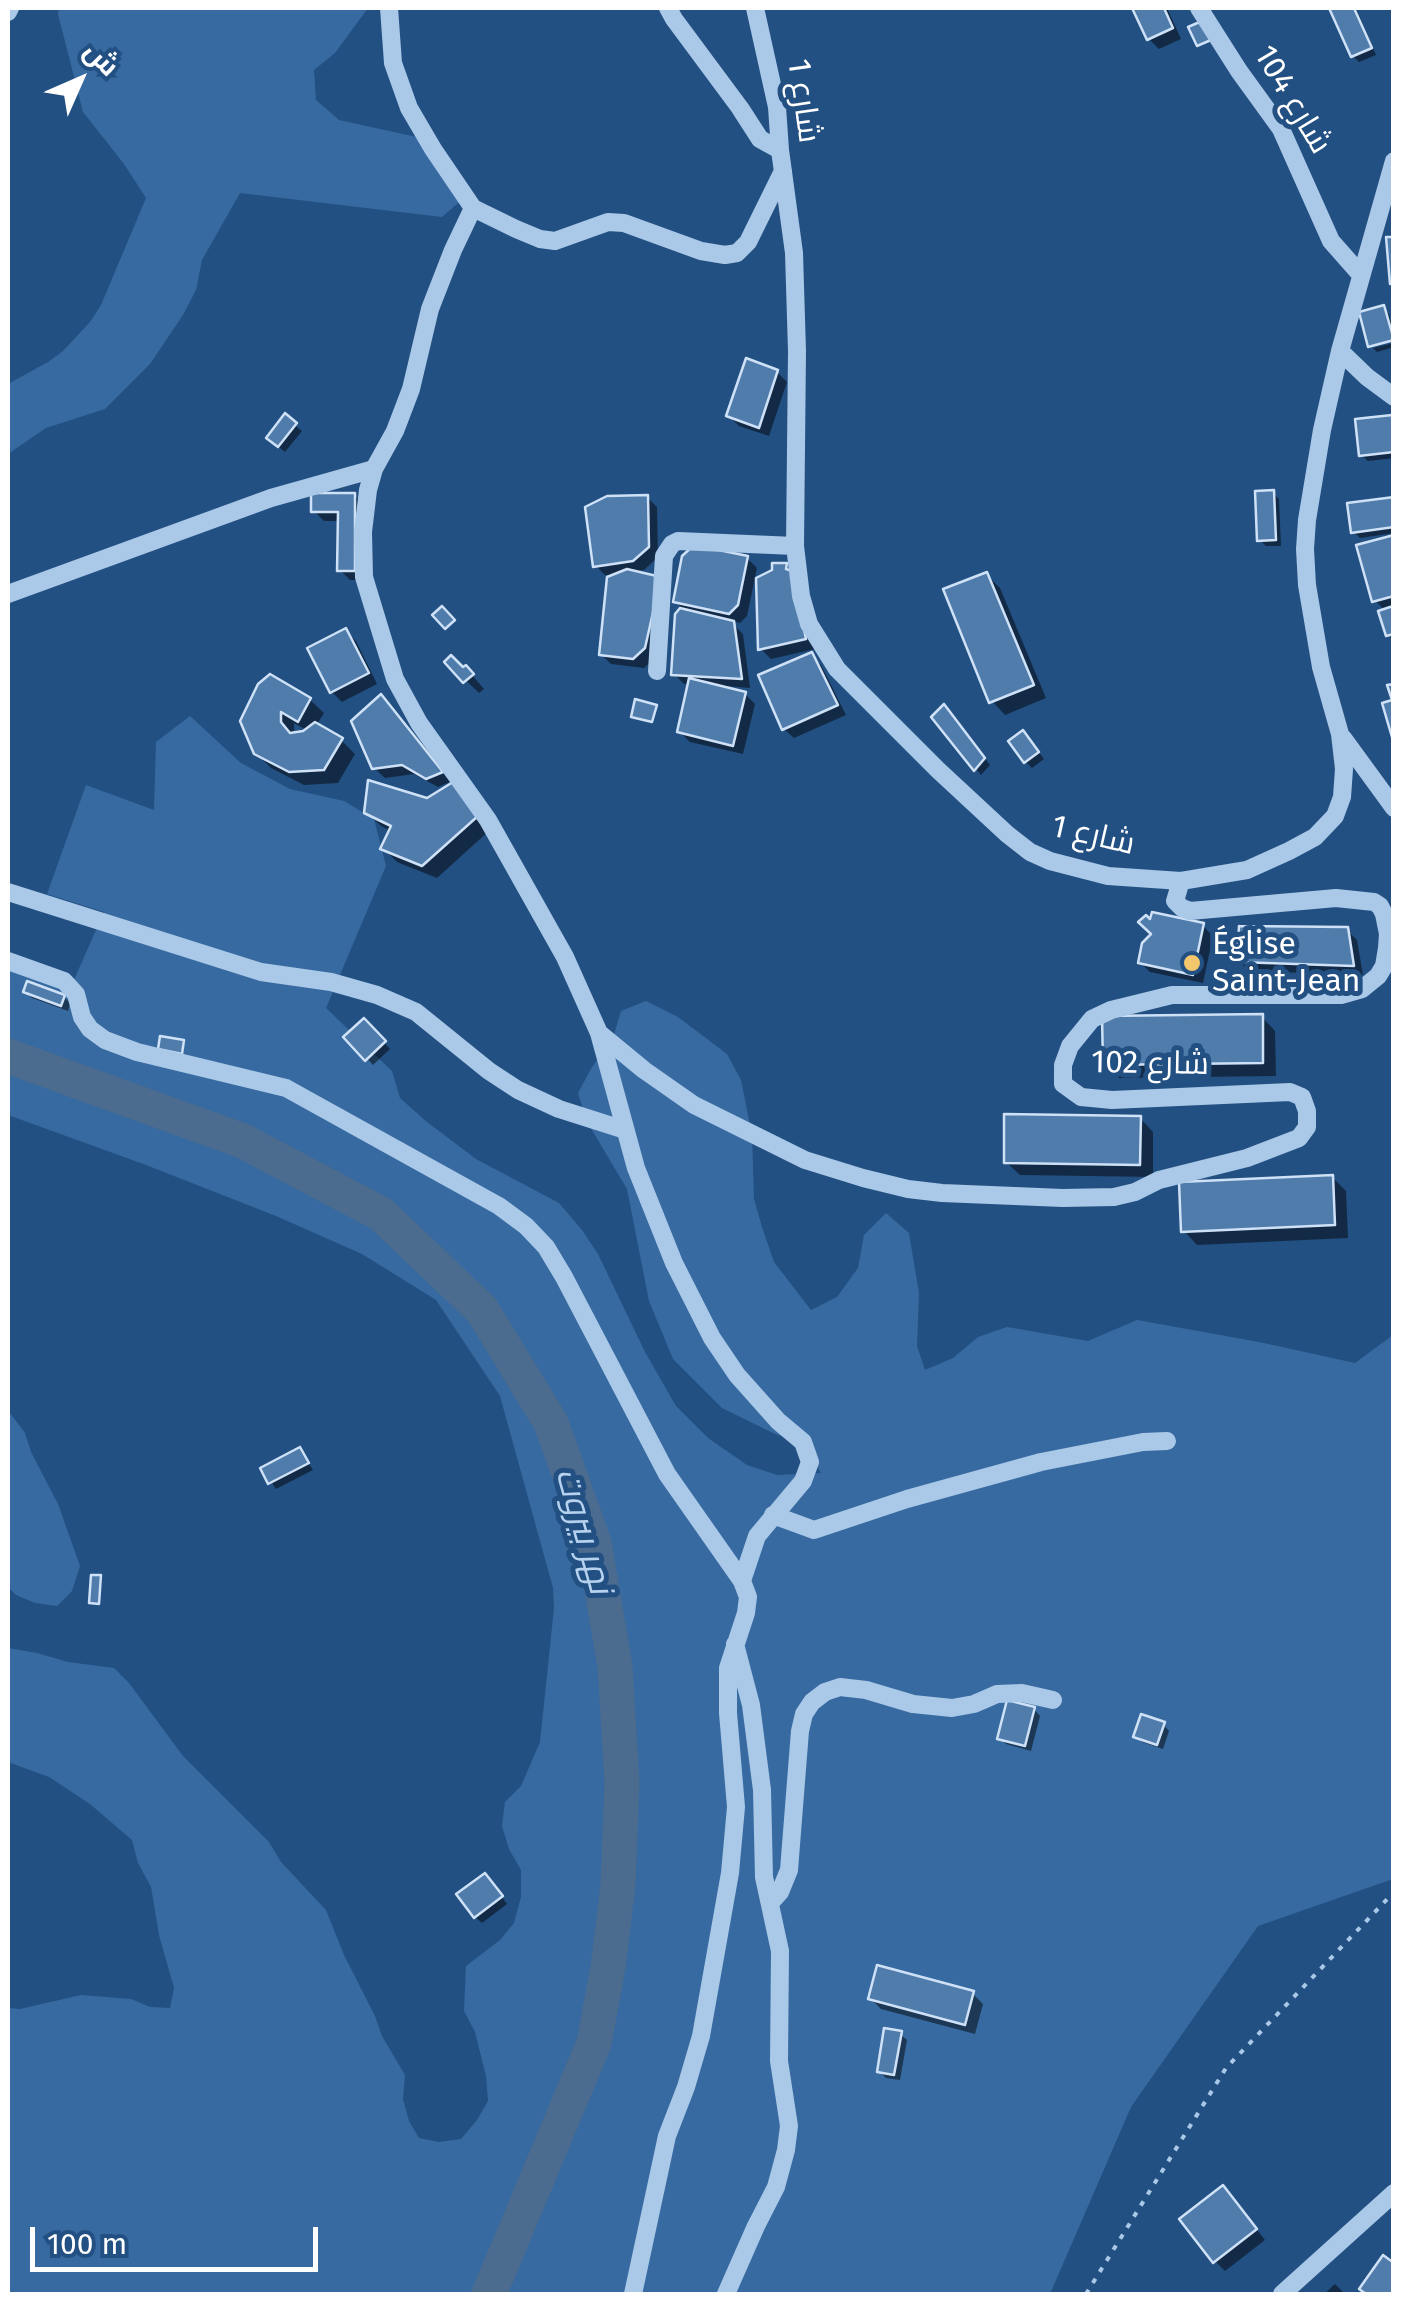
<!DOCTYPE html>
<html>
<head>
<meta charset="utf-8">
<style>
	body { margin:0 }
	#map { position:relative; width:1401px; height:2302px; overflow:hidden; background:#235082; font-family:"Fira Sans",Cairo,sans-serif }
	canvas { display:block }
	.frame { position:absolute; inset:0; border:10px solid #fff; pointer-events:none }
	.north { position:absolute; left:30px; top:30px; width:100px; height:100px; -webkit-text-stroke:8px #235082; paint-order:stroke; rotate:45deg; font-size:28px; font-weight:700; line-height:40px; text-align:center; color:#fff }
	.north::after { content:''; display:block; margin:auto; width:35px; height:45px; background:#fff; clip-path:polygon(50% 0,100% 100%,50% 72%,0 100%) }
	.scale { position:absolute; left:30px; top:2227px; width:288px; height:45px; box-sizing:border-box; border:5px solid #fff; border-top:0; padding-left:12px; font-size:30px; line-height:35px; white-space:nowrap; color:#fff; -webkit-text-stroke:8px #235082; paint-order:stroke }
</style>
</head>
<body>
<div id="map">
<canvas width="1401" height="2302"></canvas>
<div class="frame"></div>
<div class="north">ش</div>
<div class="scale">100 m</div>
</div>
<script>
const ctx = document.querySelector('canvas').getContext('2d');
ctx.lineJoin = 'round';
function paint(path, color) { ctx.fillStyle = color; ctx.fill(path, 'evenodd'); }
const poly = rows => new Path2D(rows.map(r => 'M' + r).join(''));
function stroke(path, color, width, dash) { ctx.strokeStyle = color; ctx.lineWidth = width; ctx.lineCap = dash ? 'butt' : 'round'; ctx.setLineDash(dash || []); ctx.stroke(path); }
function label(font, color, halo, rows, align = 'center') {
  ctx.font = font + ' "Fira Sans",Cairo,sans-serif'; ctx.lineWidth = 10; ctx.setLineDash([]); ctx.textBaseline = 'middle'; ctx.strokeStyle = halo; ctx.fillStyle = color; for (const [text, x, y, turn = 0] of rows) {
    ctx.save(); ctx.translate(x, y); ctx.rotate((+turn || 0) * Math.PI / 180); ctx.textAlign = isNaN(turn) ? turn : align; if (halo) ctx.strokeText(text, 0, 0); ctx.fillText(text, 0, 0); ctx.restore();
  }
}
paint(poly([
	[59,8,368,8,335,53,314,70,316,100,339,120,435,141,466,196,442,217,240,193,202,260,196,290,183,315,150,364,105,409,46,428,8,454,8,384,48,362,63,351,90,322,101,305,146,198,124,164,83,112,58,14],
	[190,716,241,763,290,789,344,801,374,819,386,866,326,1008,392,1071,400,1098,427,1122,476,1159,559,1203,582,1230,598,1254,645,1352,676,1406,708,1438,747,1465,777,1475,821,1473,804,1444,775,1434,722,1408,673,1359,649,1301,627,1189,586,1120,578,1093,592,1067,613,1038,621,1011,646,1001,678,1017,727,1054,741,1080,752,1135,754,1199,762,1227,774,1262,811,1310,837,1297,858,1268,864,1235,886,1213,909,1233,919,1293,917,1346,925,1370,953,1358,978,1337,1007,1327,1088,1341,1137,1320,1259,1342,1355,1363,1393,1335,1393,1879,1258,1926,1131,2107,1050,2294,8,2294,8,2008,20,2009,81,1995,131,1999,150,2007,170,2008,174,1988,159,1935,151,1887,138,1863,132,1840,90,1804,49,1777,8,1762,8,1648,37,1653,68,1662,114,1668,129,1683,183,1756,269,1842,281,1862,326,1910,344,1955,375,2016,382,2036,405,2075,403,2099,409,2121,419,2138,439,2142,461,2139,477,2120,488,2101,486,2076,475,2032,464,2011,466,1966,500,1940,514,1923,521,1897,521,1870,509,1849,502,1826,505,1802,521,1786,540,1742,554,1608,553,1588,500,1396,436,1300,362,1254,276,1216,146,1165,8,1115,8,965,73,982,104,912,47,894,86,785,154,810,156,742],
	[8,1404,10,1413,25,1433,31,1452,58,1504,80,1566,72,1591,57,1606,35,1603,16,1595,8,1587]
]), '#376aa0');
paint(poly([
	[1135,8,1167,8,1181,39,1159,49,1149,39],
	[1332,8,1356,8,1376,55,1359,62,1353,56],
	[1383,308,1389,314,1394,337,1371,344],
	[1394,343,1394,347,1377,352,1373,348],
	[777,372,787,382,769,436,739,426,729,416],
	[285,417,302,431,285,452,275,444],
	[1391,418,1394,420,1394,458,1368,461,1361,455],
	[1273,493,1279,499,1281,546,1266,546,1260,540],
	[354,495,364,505,364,580,350,580,340,570,340,521,324,521,314,511],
	[647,497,657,507,658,557,644,570,631,572,660,579,654,659,644,668,611,664,601,654,610,575,605,575,595,565],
	[1394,499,1394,533,1360,538,1354,532],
	[1394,537,1394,608,1392,608,1394,610,1394,641,1388,635,1385,611,1375,600],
	[747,558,757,568,747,616,740,623,729,620,743,634,750,688,725,686,724,689,745,694,755,704,743,754,690,742,680,732,690,684,684,684,674,674,683,609,676,602],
	[785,566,796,576,815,649,771,659,761,649,759,580],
	[986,574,1000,588,1046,698,1005,715,992,701],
	[346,631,356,641,377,684,342,702,332,692],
	[811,655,821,665,846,715,794,738,784,729],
	[447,662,463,671,466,668,484,689,479,693],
	[310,700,324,713,316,726,341,740,355,754,338,783,304,785,271,768,256,753,242,721],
	[294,723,308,731,294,735],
	[391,707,450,782,438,787,414,774,385,778,374,768],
	[950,714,990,765,981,775,935,717],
	[1029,739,1044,759,1032,768,1026,762],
	[467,799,490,830,437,878,397,862,383,848,391,831,381,826,366,812,427,801],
	[1152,924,1203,926,1213,936,1203,983,1150,972,1140,962,1154,934],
	[1347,930,1357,940,1363,975,1249,971,1239,961],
	[26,992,64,997,70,1003,68,1011,32,998],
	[1262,1017,1275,1031,1276,1076,1119,1078,1106,1064],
	[364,1021,390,1049,373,1065,347,1037],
	[1140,1118,1153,1132,1153,1177,1020,1175,1006,1162],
	[1332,1177,1346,1191,1348,1238,1197,1245,1184,1231],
	[300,1450,313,1470,276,1489,263,1469],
	[1034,1709,1040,1716,1031,1751,1006,1744,1000,1738],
	[1163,1724,1169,1731,1163,1749,1142,1742,1136,1736],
	[491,1882,507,1904,482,1923,475,1917],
	[973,1994,983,2004,975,2034,881,2009,871,1999],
	[900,2034,907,2040,900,2080,886,2078,879,2071],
	[1233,2199,1265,2240,1225,2271,1215,2261],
	[1335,2284,1345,2294,1324,2294]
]), '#0007');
stroke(poly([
	[8,1056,243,1141,381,1214,482,1310,551,1423,594,1543,615,1666,622,1782,618,1885,608,1967,594,2043,489,2294]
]), '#4b6b8f', 35);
const building = poly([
	[1132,8,1164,8,1173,28,1147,40,1132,8],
	[1329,8,1354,8,1372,48,1351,57,1329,8],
	[1202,21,1211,40,1197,46,1188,27,1202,21],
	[1386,237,1394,237,1394,283,1390,284,1386,237],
	[1384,305,1394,340,1368,347,1359,312,1384,305],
	[746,358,778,370,759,428,726,416,746,358],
	[285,413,297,423,278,447,266,438,285,413],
	[1392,415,1394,452,1359,456,1355,419,1392,415],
	[1274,490,1276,540,1257,541,1255,491,1274,490],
	[311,493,355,493,355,571,337,571,338,512,311,512,311,493],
	[648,495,649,547,633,561,593,567,585,507,607,496,648,495],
	[1394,497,1394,527,1351,533,1347,503,1394,497],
	[1394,535,1394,596,1372,602,1356,545,1394,535],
	[694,545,748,556,738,605,729,614,673,602,682,556,694,545],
	[772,563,787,563,786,569,792,571,806,639,758,650,756,578,772,570,772,563],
	[627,569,661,577,645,648,633,659,599,655,607,577,627,569],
	[987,572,1034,685,989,703,943,589,987,572],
	[442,606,455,620,445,629,432,615,442,606],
	[1393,606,1394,634,1386,636,1378,611,1393,606],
	[680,608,734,621,742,679,671,675,675,614,680,608],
	[346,628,369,673,330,693,307,648,346,628],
	[812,652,838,705,782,730,758,675,812,652],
	[451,655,463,667,466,665,474,674,463,683,444,662,451,655],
	[270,674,311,698,298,722,281,712,281,722,290,733,303,731,315,722,343,738,324,770,289,772,254,754,240,721,258,684,270,674],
	[689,678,746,692,733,746,677,732,689,678],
	[1394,684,1394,744,1382,703,1392,700,1387,685,1394,684],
	[381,694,443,772,426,779,402,765,372,769,351,721,381,694],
	[635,699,657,705,652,722,631,717,635,699],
	[944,704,985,758,974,771,931,717,944,704],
	[1023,730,1039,752,1024,763,1008,741,1023,730],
	[368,780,427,798,453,782,478,816,422,866,380,849,391,826,364,813,368,780],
	[1152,912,1204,923,1193,975,1138,963,1142,943,1151,934,1138,922,1146,915,1150,919,1152,912],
	[1239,926,1348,927,1354,966,1237,962,1239,926],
	[27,981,65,995,61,1006,23,992,27,981],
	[1263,1014,1263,1063,1103,1065,1102,1016,1263,1014],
	[364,1018,386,1041,365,1061,343,1037,364,1018],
	[160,1036,184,1040,182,1054,158,1049,160,1036],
	[1004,1114,1141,1116,1140,1165,1004,1163,1004,1114],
	[1333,1175,1335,1225,1181,1232,1179,1182,1333,1175],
	[300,1447,309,1463,268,1484,260,1468,300,1447],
	[91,1575,101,1575,99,1604,89,1603,91,1575],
	[1007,1700,1035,1707,1025,1746,997,1739,1007,1700],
	[1141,1714,1165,1722,1157,1745,1133,1737,1141,1714],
	[485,1873,503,1896,474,1918,456,1894,485,1873],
	[877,1965,974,1991,965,2025,868,1999,877,1965],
	[884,2028,902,2031,894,2075,877,2072,884,2028],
	[1223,2185,1257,2229,1213,2263,1179,2219,1223,2185],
	[1383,2255,1394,2263,1394,2294,1366,2294,1359,2289,1383,2255]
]);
paint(building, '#507cac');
stroke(building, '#cee1f6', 2.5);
stroke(poly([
	[1086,2294,1226,2068,1394,1892]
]), '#aac8e7', 4, [5, 8]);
stroke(poly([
	[389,8,393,63,409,108,433,149,473,208,516,229,540,239,555,241,608,222,624,223,701,251,725,255,737,253,748,242,783,171],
	[668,8,674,19,740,108,760,139,780,150],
	[755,8,777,107,780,150,794,253,797,351,795,546,801,596,809,624,837,669,938,770,1007,834,1030,852,1050,861,1108,876,1181,881,1247,870,1289,851,1315,837,1335,816,1342,797,1344,769,1340,734,1321,667,1307,585,1305,549,1307,520,1322,430,1340,351,1394,161],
	[1199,8,1239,71,1281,129,1331,241,1361,275],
	[8,12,10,8],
	[473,208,453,250,430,309,411,389,395,431,374,469,368,490,363,532,364,577,395,679,419,723,488,820,565,957,599,1033,636,1168,674,1263,712,1338,737,1375,778,1421,803,1442,810,1462,803,1481,757,1536,742,1581],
	[1340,351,1367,377,1394,397],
	[8,594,271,498,374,469],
	[657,671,664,556,672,544,678,541,795,546],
	[1343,738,1394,808],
	[8,892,261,972,331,982,377,995,416,1012,489,1071,518,1090,559,1109,625,1130],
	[8,961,64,981,76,994,82,1017,90,1029,105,1040,137,1052,286,1088,499,1206,526,1226,546,1247,564,1277,667,1474,742,1581,748,1597,746,1613,728,1668,728,1713,736,1807,730,1873,701,2036,686,2087,667,2136,633,2294],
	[599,1033,644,1070,694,1105,805,1160,863,1178,908,1189,942,1193,1063,1198,1114,1197,1135,1192,1159,1180,1247,1158,1299,1138,1307,1127,1307,1111,1302,1097,1290,1092,1112,1100,1081,1097,1063,1084,1063,1065,1070,1046,1092,1019,1111,1010,1172,995,1341,995,1362,989,1378,976,1384,966,1387,948,1388,934,1384,914,1380,906,1374,902,1336,898,1190,911,1182,908,1175,901,1181,881],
	[773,1515,814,1530,907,1499,1041,1462,1143,1442,1167,1441],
	[771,1902,780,1892,789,1870,800,1731,804,1714,812,1702,825,1692,840,1687,866,1690,913,1704,952,1708,974,1704,997,1694,1022,1693,1053,1700],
	[726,2294,756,2226,776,2187,786,2150,789,2126,779,2061,780,1951,764,1877,762,1790,751,1705,735,1644],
	[1282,2294,1394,2193]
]), '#aac8e7', 18);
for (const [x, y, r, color] of [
	[1192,963,10,"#f3c76d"]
]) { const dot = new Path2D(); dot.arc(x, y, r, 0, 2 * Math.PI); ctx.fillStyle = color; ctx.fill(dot); stroke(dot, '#235082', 4); }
label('32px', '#fff', '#235082', [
	["شارع 104",1292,100,59],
	["شارع 1",803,101,82],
	["شارع 1",1093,836,13],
	["شارع 102",1150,1064,1]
]);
label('32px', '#fff', '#235082', [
	["Église",1212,945],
	["Saint-Jean",1212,982]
], 'left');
label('italic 35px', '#b6d2ef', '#235082', [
	["نهر بيروت",583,1531,74]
]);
</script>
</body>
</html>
